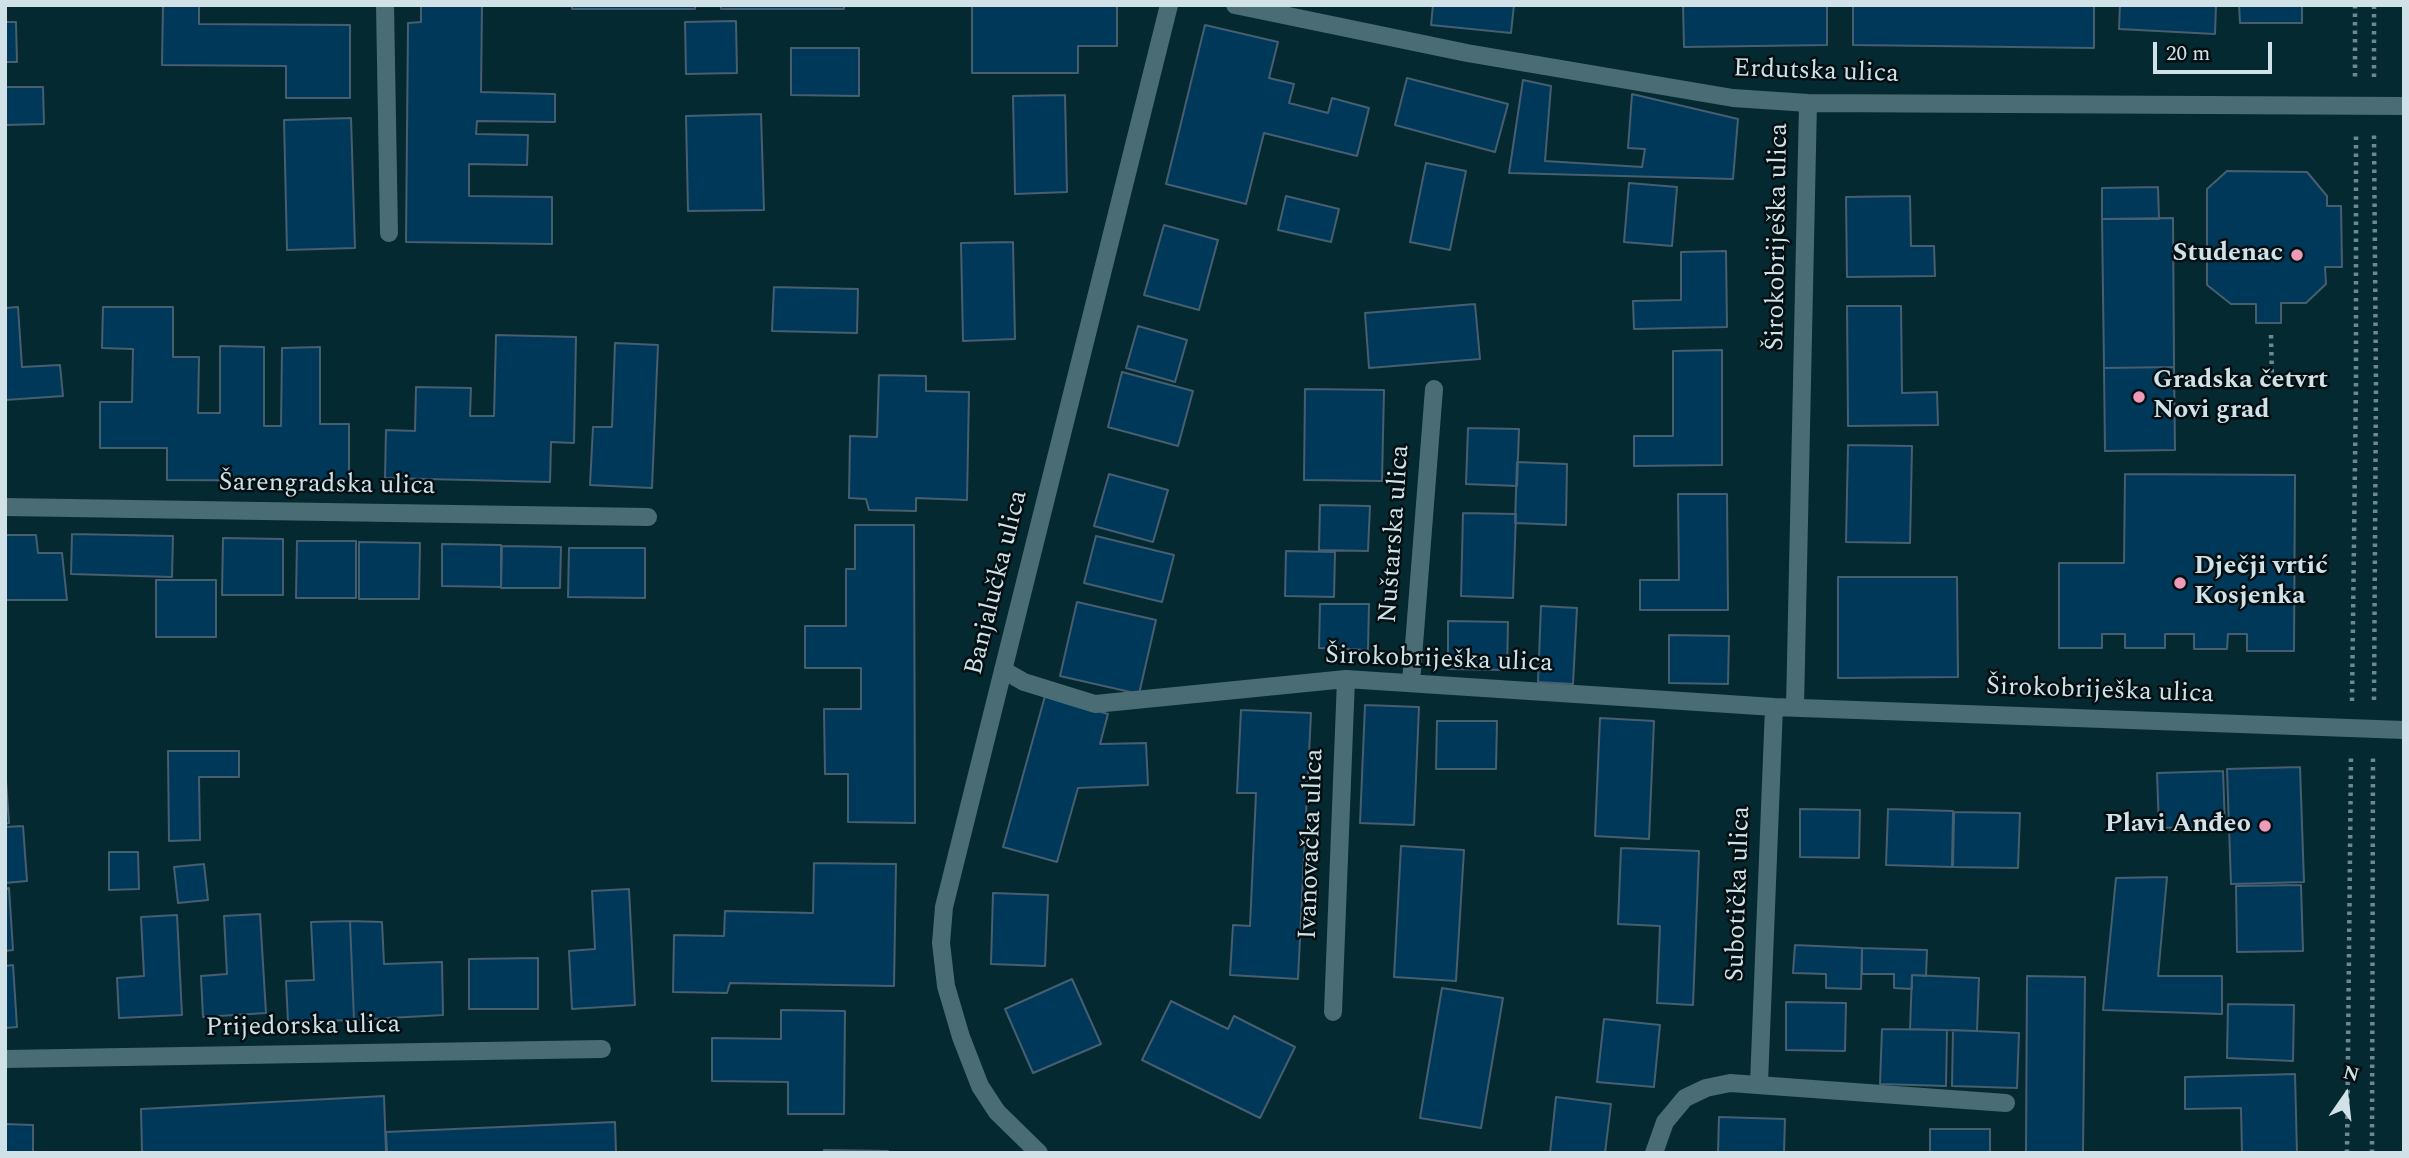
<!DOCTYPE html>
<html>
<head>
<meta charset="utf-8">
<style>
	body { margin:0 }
	#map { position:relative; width:2409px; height:1158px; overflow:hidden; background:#052930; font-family:Spectral,serif }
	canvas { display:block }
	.frame { position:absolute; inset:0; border:7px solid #d0e2e7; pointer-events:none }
	.north { position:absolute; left:2311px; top:1060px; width:70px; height:70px; -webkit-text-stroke:5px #030f12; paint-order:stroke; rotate:14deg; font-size:19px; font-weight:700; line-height:28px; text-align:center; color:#d0e2e7 }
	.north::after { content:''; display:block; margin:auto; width:24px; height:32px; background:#d0e2e7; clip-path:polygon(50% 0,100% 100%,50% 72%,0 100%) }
	.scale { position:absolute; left:2153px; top:42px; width:119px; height:32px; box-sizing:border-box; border:4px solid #d0e2e7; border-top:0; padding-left:9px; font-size:21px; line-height:24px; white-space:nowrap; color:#d0e2e7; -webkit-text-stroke:5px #030f12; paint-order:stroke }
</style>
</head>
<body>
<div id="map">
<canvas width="2409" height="1158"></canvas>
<div class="frame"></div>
<div class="north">N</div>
<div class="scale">20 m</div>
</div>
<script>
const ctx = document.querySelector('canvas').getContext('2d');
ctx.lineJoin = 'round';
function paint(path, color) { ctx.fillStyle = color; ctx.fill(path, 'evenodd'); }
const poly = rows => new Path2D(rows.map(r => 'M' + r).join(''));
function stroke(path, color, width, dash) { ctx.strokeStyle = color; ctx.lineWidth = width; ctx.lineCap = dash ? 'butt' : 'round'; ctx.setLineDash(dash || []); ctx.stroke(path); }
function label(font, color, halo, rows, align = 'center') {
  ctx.font = font + ' Spectral,serif'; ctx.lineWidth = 5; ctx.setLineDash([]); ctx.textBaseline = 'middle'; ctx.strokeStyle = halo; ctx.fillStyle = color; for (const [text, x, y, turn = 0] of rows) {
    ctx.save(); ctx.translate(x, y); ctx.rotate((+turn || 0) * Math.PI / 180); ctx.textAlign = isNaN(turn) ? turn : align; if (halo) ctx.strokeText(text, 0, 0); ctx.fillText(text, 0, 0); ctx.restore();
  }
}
const building = poly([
	[163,5,199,5,199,24,350,25,350,98,286,98,286,66,162,65,163,5],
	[421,5,482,5,481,92,555,94,555,122,477,121,476,134,528,135,527,165,469,164,469,196,552,197,552,244,406,242,408,23,421,22,421,5],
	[572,5,695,5,695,9,572,9,572,5],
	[721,5,844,5,844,9,721,9,721,5],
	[972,5,1117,5,1117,46,1078,46,1078,73,972,73,972,5],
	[1433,5,1514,5,1511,33,1431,25,1433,5],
	[1683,5,1827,5,1827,45,1684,47,1683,5],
	[1853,5,2094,5,2094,48,1853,45,1853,5],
	[2120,5,2216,5,2215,34,2119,29,2120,5],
	[2239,5,2302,5,2302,23,2240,23,2239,5],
	[736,21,737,73,686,74,685,22,736,21],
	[5,22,16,22,17,62,5,62,5,22],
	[1205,25,1278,42,1269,78,1294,84,1289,103,1328,113,1332,98,1369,108,1357,156,1264,133,1246,204,1166,184,1205,25],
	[791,48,859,48,859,96,791,95,791,48],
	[1407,78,1508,104,1495,152,1395,125,1407,78],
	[1523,80,1551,86,1545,161,1642,167,1645,149,1628,148,1632,94,1738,119,1733,179,1509,173,1523,80],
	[5,87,43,87,44,124,5,125,5,87],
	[1065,95,1067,192,1015,194,1013,96,1065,95],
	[761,114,764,210,688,211,686,116,761,114],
	[351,118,355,248,287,250,284,120,351,118],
	[1426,163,1466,171,1450,250,1410,242,1426,163],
	[2227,171,2307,172,2327,196,2327,206,2341,206,2342,267,2325,267,2326,284,2306,303,2281,303,2281,323,2256,323,2256,304,2231,304,2207,285,2207,189,2227,171],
	[1629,183,1677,187,1672,246,1624,242,1629,183],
	[2158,187,2159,219,2102,219,2102,188,2158,187],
	[1286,196,1339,209,1331,242,1278,230,1286,196],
	[1910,196,1911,246,1934,246,1935,276,1847,277,1846,197,1910,196],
	[2173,218,2174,367,2104,368,2102,219,2173,218],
	[1164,225,1218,240,1199,310,1144,295,1164,225],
	[1013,242,1015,339,963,341,961,243,1013,242],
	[1726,251,1727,327,1634,329,1633,301,1681,300,1681,252,1726,251],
	[774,287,858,289,857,333,772,331,774,287],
	[1475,304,1480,359,1369,368,1365,313,1475,304],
	[1847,306,1901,306,1902,393,1937,392,1938,425,1848,426,1847,306],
	[18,307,22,367,60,365,63,396,5,400,5,308,18,307],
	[103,307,173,307,173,357,199,357,198,413,220,413,220,346,264,347,264,426,281,426,282,348,320,347,320,424,349,424,349,481,167,480,167,448,100,448,100,402,132,402,133,349,102,348,103,307],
	[1138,326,1187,340,1175,382,1126,368,1138,326],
	[496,335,576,337,574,443,551,442,550,482,385,478,386,430,415,431,416,387,471,388,470,416,494,416,496,335],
	[615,343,658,345,652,488,590,485,593,427,612,427,615,343],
	[1722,350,1722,465,1634,466,1634,436,1673,436,1673,351,1722,350],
	[2174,367,2175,450,2105,451,2104,368,2174,367],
	[1122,372,1193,391,1178,446,1108,427,1122,372],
	[879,375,926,376,926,391,969,392,967,500,916,498,916,511,869,510,866,499,849,498,850,436,877,437,879,375],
	[1305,389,1384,390,1382,481,1304,480,1305,389],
	[1468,428,1519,429,1517,486,1466,484,1468,428],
	[1848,445,1912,446,1910,543,1846,542,1848,445],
	[1517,462,1567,464,1566,525,1515,523,1517,462],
	[1109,474,1168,490,1153,542,1094,526,1109,474],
	[2125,474,2295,475,2294,651,2247,651,2247,634,2228,634,2227,649,2194,649,2194,634,2165,634,2165,648,2125,648,2125,634,2102,634,2102,648,2059,648,2059,563,2124,563,2125,474],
	[1678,494,1727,494,1728,610,1640,610,1640,580,1679,580,1678,494],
	[1320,505,1370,506,1368,551,1319,550,1320,505],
	[1463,513,1516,514,1513,598,1461,596,1463,513],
	[855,525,914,525,915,823,848,822,848,774,825,774,824,709,861,709,861,668,805,668,805,626,846,626,846,569,855,569,855,525],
	[72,534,173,536,172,577,71,574,72,534],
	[5,535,36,535,38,553,62,553,67,600,5,600,5,535],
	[1096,536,1174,555,1162,602,1084,583,1096,536],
	[223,538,283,539,283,595,222,595,223,538],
	[297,541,356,541,356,598,296,598,297,541],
	[359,542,420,543,419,599,359,599,359,542],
	[442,544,501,545,501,587,442,586,442,544],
	[502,546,561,547,560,588,501,588,502,546],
	[569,548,645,548,645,598,568,597,569,548],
	[1286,551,1335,552,1334,597,1285,596,1286,551],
	[1838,577,1957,577,1958,677,1838,678,1838,577],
	[156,580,216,580,216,637,156,637,156,580],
	[1077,602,1156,620,1139,694,1060,676,1077,602],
	[1320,604,1369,604,1368,650,1319,648,1320,604],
	[1541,606,1577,608,1573,684,1538,682,1541,606],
	[1448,621,1508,622,1507,670,1448,669,1448,621],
	[1669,635,1729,636,1728,684,1669,683,1669,635],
	[1045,696,1108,714,1100,744,1146,743,1148,785,1078,788,1057,862,1003,847,1045,696],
	[1365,705,1419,707,1414,825,1360,823,1365,705],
	[1241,710,1311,713,1298,979,1230,975,1233,925,1250,926,1256,793,1237,793,1241,710],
	[1600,718,1654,721,1649,839,1595,836,1600,718],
	[1437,721,1497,721,1496,769,1436,769,1437,721],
	[168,751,239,751,239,777,199,777,200,840,169,841,168,751],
	[5,767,9,823,5,824,5,767],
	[2300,767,2304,882,2231,884,2227,769,2300,767],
	[2223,771,2225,826,2159,828,2157,773,2223,771],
	[1800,809,1860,810,1859,858,1800,857,1800,809],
	[1888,809,1953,811,1952,867,1886,865,1888,809],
	[1954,812,2020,813,2018,868,1953,867,1954,812],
	[23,826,27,881,5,883,5,827,23,826],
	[1401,846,1464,850,1456,981,1394,977,1401,846],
	[1621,848,1699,851,1693,1005,1657,1003,1660,926,1618,924,1621,848],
	[109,852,138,852,139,889,109,890,109,852],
	[814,863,896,864,894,986,730,983,727,993,673,992,674,935,724,936,725,911,813,913,814,863],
	[204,864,208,900,178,903,174,867,204,864],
	[2167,877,2158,976,2222,976,2222,1014,2103,1010,2116,878,2167,877],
	[2301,885,2303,951,2237,952,2236,886,2301,885],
	[9,888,13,950,5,951,5,889,9,888],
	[629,889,635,1005,572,1009,569,951,595,949,592,891,629,889],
	[993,893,1048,895,1045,966,991,964,993,893],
	[260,914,266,1013,203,1017,201,976,227,974,224,916,260,914],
	[177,915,182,1015,119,1018,117,978,144,976,141,917,177,915],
	[350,921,354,1020,288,1022,286,981,314,980,311,922,350,921],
	[350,921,382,922,384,964,442,962,443,1015,354,1020,350,921],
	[1795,945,1862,948,1861,989,1826,988,1826,974,1793,973,1795,945],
	[1862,948,1927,950,1926,976,1912,975,1912,989,1894,988,1894,974,1862,974,1862,948],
	[538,958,538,1009,469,1009,469,959,538,958],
	[13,965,17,1027,5,1028,5,966,13,965],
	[1912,975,1979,978,1977,1031,1910,1029,1912,975],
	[2027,976,2085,977,2083,1153,2026,1153,2027,976],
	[1072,979,1101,1044,1033,1073,1005,1009,1072,979],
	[1442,988,1503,998,1481,1128,1420,1118,1442,988],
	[1171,1001,1228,1029,1234,1016,1295,1047,1260,1118,1142,1060,1171,1001],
	[1786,1002,1846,1003,1845,1051,1786,1050,1786,1002],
	[2228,1004,2294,1005,2293,1061,2227,1058,2228,1004],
	[781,1010,845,1011,844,1114,788,1114,788,1082,712,1081,712,1038,781,1039,781,1010],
	[1604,1019,1660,1025,1654,1087,1597,1082,1604,1019],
	[1882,1029,1947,1030,1946,1086,1880,1084,1882,1029],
	[1953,1030,2019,1033,2017,1088,1952,1086,1953,1030],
	[2295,1074,2297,1153,2242,1153,2241,1108,2185,1109,2185,1077,2295,1074],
	[384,1096,386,1153,142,1153,141,1109,384,1096],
	[1556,1097,1611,1104,1605,1153,1550,1153,1556,1097],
	[1719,1117,1785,1119,1784,1153,1718,1153,1719,1117],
	[615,1122,616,1153,387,1153,386,1132,615,1122],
	[5,1124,33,1125,33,1153,5,1153,5,1124],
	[1930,1129,1990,1129,1990,1153,1930,1153,1930,1129],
	[824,1150,888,1151,888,1153,824,1153,824,1150]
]);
paint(building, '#003859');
stroke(building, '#475e71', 2);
stroke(poly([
	[2355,5,2355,78],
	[2374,77,2374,5],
	[2271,335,2272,381],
	[2374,700,2376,384,2374,135],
	[2352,701,2356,383,2356,136],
	[2347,1153,2351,755],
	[2372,1153,2373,758]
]), '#6d888e', 4.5, [3.5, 5]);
stroke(poly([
	[385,5,389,233],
	[1235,5,1467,53,1733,98,1808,103,2404,106],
	[5,507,648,517],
	[1003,670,1024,682,1095,704,1346,679,1774,707,2404,730],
	[1411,683,1434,389],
	[1795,707,1808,103],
	[1333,1012,1346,679],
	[5,1059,602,1049],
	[1759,1083,1774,707],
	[1039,1153,997,1112,980,1086,961,1037,946,986,941,943,944,907,1169,5],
	[1654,1153,1665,1122,1685,1098,1706,1088,1730,1083,2006,1103]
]), '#4a6c74', 18);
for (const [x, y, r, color] of [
	[2297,255,7,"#ef9ab8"],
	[2139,397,7,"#ef9ab8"],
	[2180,583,7,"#ef9ab8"],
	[2265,826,7,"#ef9ab8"]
]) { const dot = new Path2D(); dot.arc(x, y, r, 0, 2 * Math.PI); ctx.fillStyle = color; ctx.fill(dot); stroke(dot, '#030f12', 2.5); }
label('26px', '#d0e2e7', '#030f12', [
	["Erdutska ulica",1816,73,2],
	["Širokobriješka ulica",1779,237,-89],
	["Šarengradska ulica",327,486,1],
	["Nuštarska ulica",1396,534,-86],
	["Banjalučka ulica",998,583,-76],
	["Širokobriješka ulica",1439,661,2],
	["Širokobriješka ulica",2100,692,2],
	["Ivanovačka ulica",1313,844,-88],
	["Subotička ulica",1740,894,-88],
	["Prijedorska ulica",303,1028,-1]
]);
label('bold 26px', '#d0e2e7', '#030f12', [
	["Studenac",2283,255],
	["Gradska četvrt",2153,382,"left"],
	["Novi grad",2153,412,"left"],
	["Dječji vrtić",2194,568,"left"],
	["Kosjenka",2194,598,"left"],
	["Plavi Anđeo",2251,826]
], 'right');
</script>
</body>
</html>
